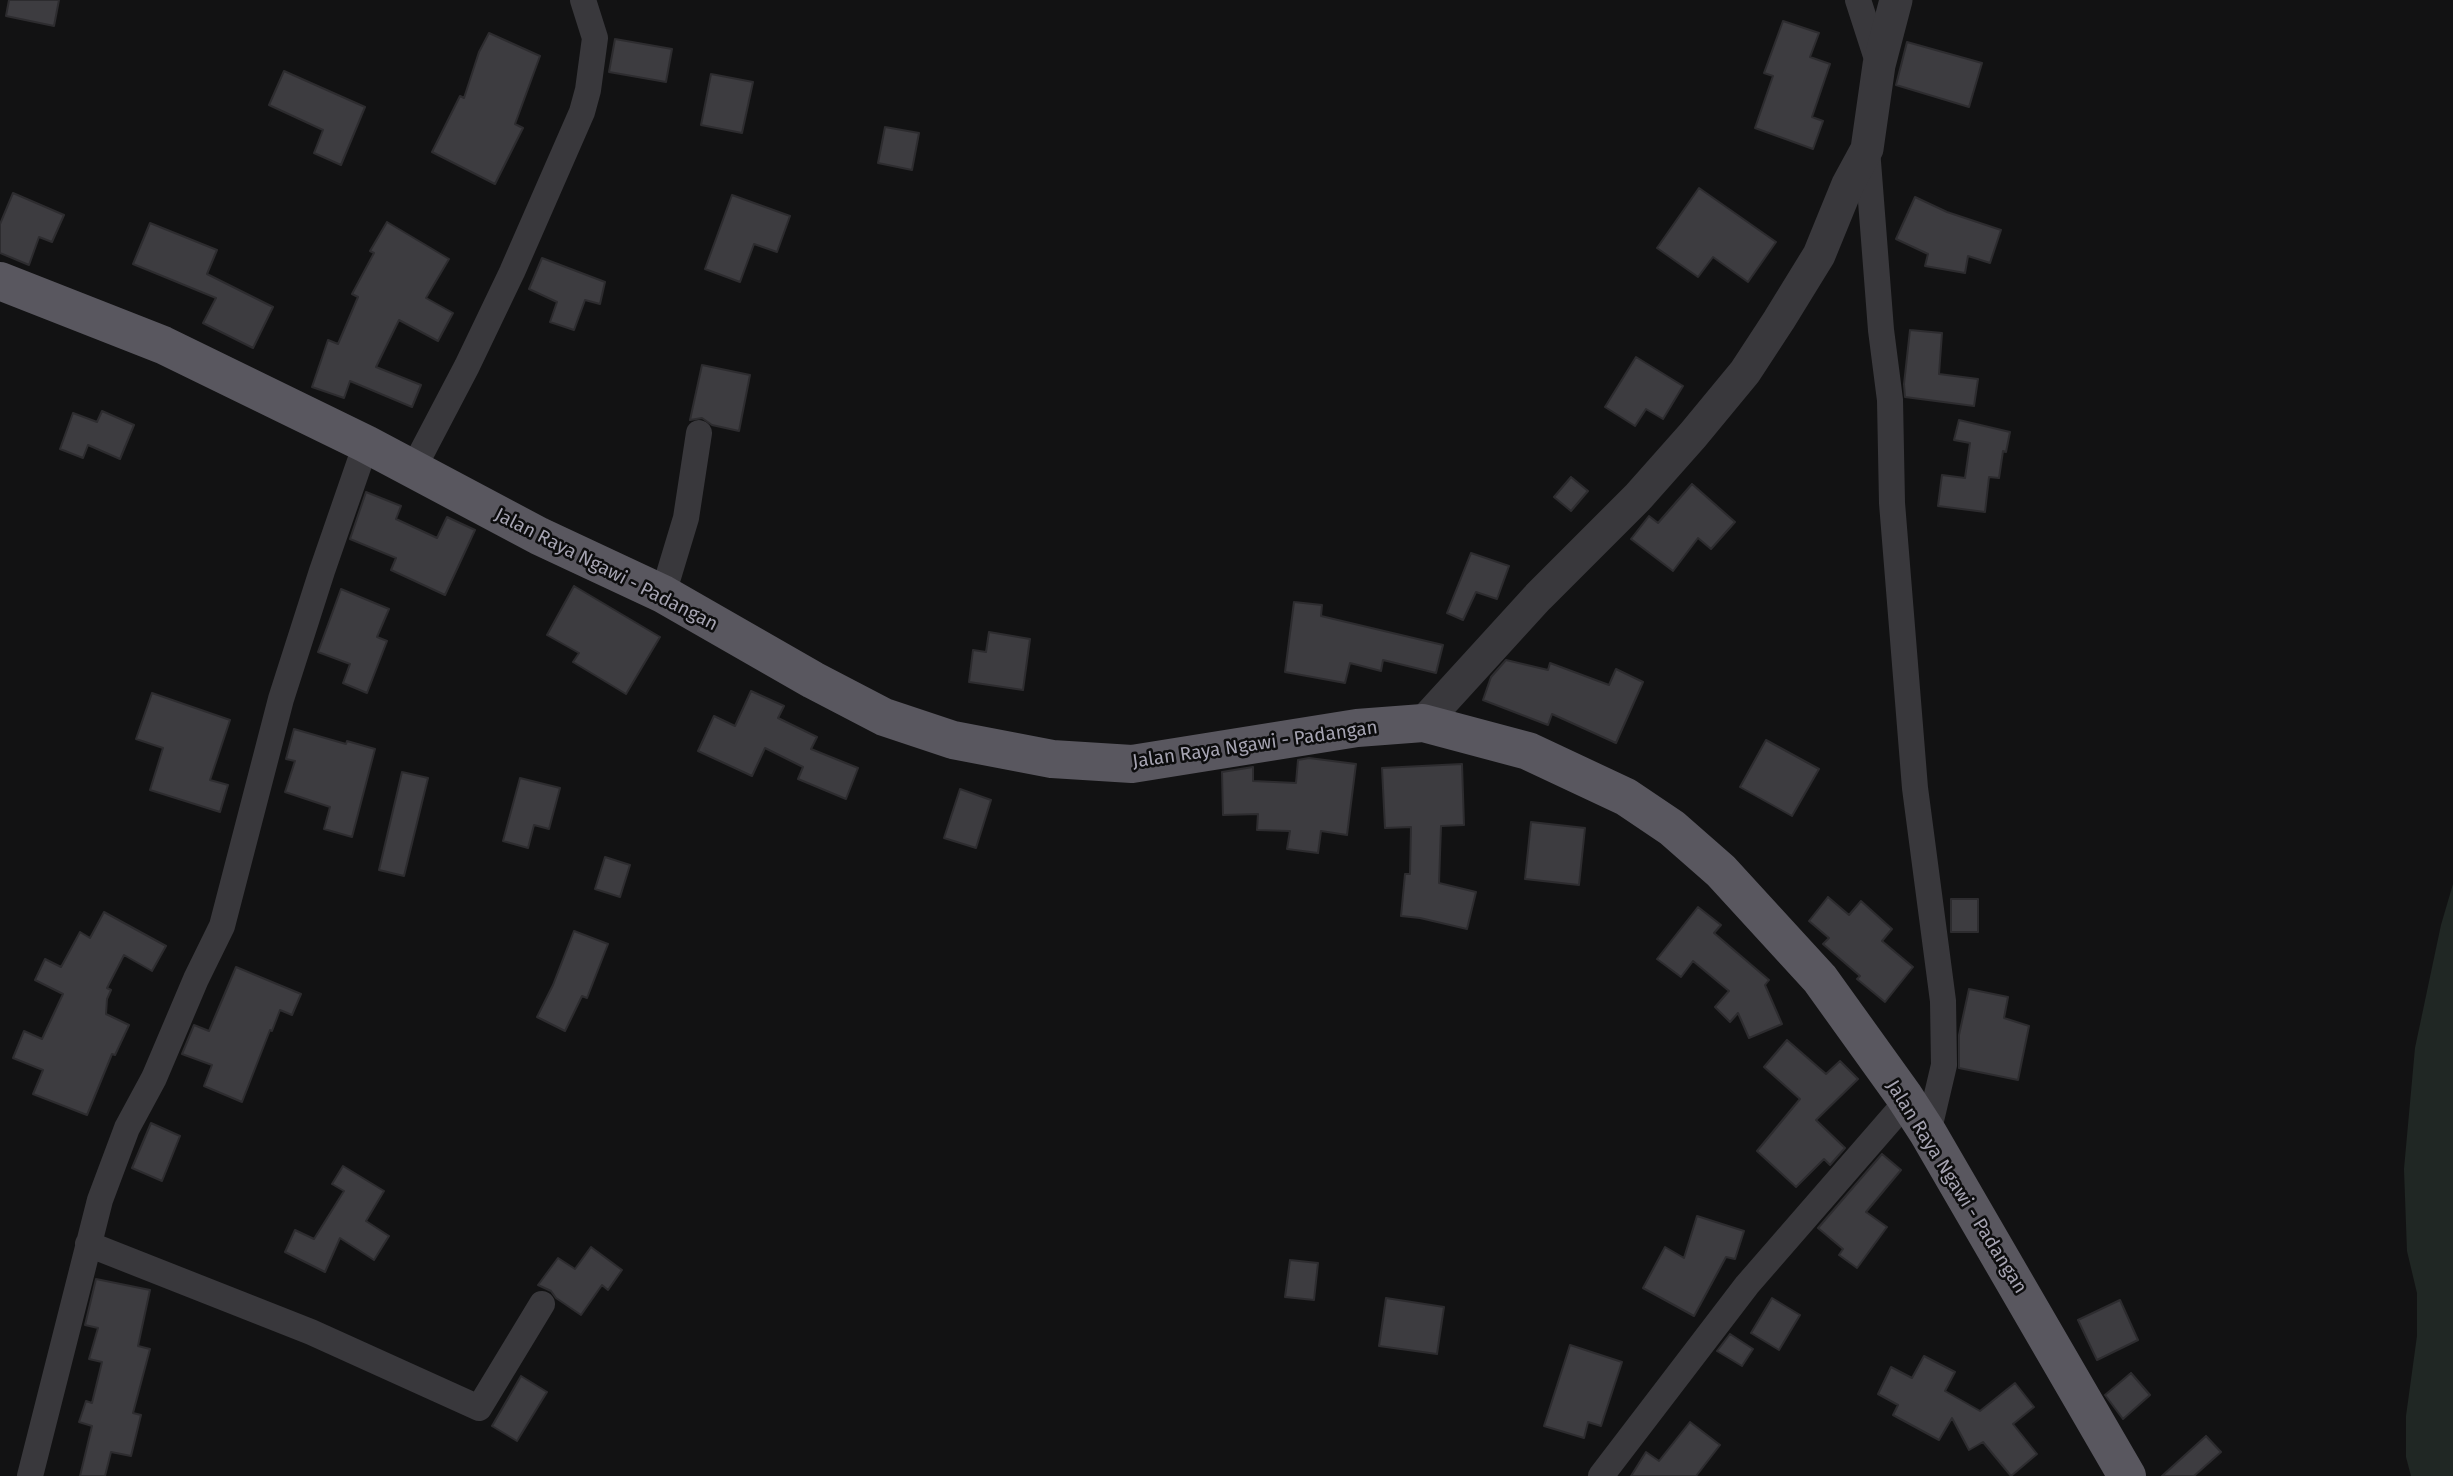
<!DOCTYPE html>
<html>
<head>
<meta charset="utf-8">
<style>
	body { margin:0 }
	canvas { display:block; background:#121213 }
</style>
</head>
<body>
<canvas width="2453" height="1476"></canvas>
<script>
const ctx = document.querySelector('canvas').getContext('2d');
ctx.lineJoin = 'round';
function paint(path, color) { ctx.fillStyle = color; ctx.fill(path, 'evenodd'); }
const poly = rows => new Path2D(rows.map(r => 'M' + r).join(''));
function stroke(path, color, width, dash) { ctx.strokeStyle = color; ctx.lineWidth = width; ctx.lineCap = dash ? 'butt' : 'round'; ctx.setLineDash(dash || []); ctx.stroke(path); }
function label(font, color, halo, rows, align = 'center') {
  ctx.font = font + ' "Fira Sans",sans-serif'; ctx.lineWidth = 5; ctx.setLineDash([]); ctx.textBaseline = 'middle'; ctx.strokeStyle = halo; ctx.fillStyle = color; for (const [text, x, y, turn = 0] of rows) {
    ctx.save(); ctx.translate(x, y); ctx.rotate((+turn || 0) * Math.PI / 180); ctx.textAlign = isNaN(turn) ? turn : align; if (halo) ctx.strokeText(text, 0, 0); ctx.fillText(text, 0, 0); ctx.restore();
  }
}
paint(poly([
	[2453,884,2453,1476,2411,1476,2406,1457,2406,1416,2417,1336,2417,1293,2407,1251,2404,1169,2415,1048,2441,925]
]), '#202724');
const building = poly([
	[9,0,59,0,54,26,6,16,9,0],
	[1783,21,1819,33,1810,57,1830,64,1812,117,1823,121,1813,149,1755,128,1773,76,1764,73,1783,21],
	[489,33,540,56,515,124,523,128,495,184,432,152,460,96,464,98,479,52,489,33],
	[615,39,672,49,666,82,609,72,615,39],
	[1907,42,1982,63,1969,107,1896,85,1907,42],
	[284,71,365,107,341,165,314,153,323,130,269,105,284,71],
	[711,74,753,82,742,133,701,125,711,74],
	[885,127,919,133,912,170,878,163,885,127],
	[1699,188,1776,242,1748,282,1713,257,1698,277,1657,248,1699,188],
	[13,193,64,215,52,242,39,237,29,265,0,253,0,224,13,193],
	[732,195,790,216,777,252,754,244,740,282,705,269,732,195],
	[1915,197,1947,212,2001,230,1990,263,1968,256,1965,273,1925,266,1928,254,1896,239,1915,197],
	[387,222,449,259,426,298,453,313,438,341,399,320,376,367,421,385,412,407,350,381,344,398,312,387,328,340,338,344,358,297,352,294,374,253,370,251,387,222],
	[150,223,217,250,207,274,273,307,253,348,203,323,216,298,133,264,150,223],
	[542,258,605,282,600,304,585,300,574,330,550,322,557,302,529,289,542,258],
	[1910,330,1942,333,1939,374,1978,379,1974,406,1905,397,1904,384,1910,330],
	[1636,357,1683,386,1663,419,1646,409,1635,426,1605,407,1636,357],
	[702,365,750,375,739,431,712,425,702,418,690,420,702,365],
	[102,411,134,425,120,459,88,445,83,458,60,449,73,413,97,422,102,411],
	[1959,420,2010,432,2006,452,2003,451,1999,478,1989,477,1985,512,1938,506,1942,475,1965,478,1970,443,1954,440,1959,420],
	[1571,477,1588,491,1571,511,1554,497,1571,477],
	[1692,484,1735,522,1711,549,1698,538,1673,571,1631,539,1649,516,1658,523,1692,484],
	[366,492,401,506,396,519,437,538,447,517,475,530,445,595,391,570,396,558,350,539,366,492],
	[1471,553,1509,566,1497,599,1476,592,1463,620,1447,613,1471,553],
	[574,586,660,637,626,694,573,662,579,653,547,635,574,586],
	[341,589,389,609,377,637,387,641,367,693,343,683,350,664,318,652,341,589],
	[1294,602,1322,605,1321,616,1443,645,1436,673,1383,660,1381,671,1350,663,1345,683,1285,672,1294,602],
	[989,632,1030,639,1023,690,969,682,973,650,986,652,989,632],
	[1506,660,1548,670,1550,663,1609,685,1616,669,1643,682,1616,743,1552,714,1548,725,1483,700,1491,677,1506,660],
	[751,691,784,706,778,718,817,737,811,749,858,768,846,799,798,779,803,767,765,748,752,776,698,751,714,716,735,726,751,691],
	[152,693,230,720,210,780,228,785,220,812,150,790,163,748,136,739,152,693],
	[294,729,346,744,347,741,375,749,352,837,324,829,330,807,285,792,295,761,286,759,294,729],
	[1766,740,1819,769,1792,816,1740,787,1766,740],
	[1309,758,1356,764,1347,835,1321,831,1318,853,1287,849,1290,831,1257,830,1258,814,1223,815,1222,772,1253,767,1253,781,1296,783,1298,760,1309,758],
	[1462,764,1464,825,1441,826,1439,883,1476,892,1467,929,1420,918,1401,916,1405,874,1410,874,1411,827,1385,828,1382,768,1462,764],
	[402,772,428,778,404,876,379,870,402,772],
	[520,778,560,788,549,829,534,825,528,848,503,841,520,778],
	[960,789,991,800,976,848,944,838,960,789],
	[1531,822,1585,828,1579,885,1525,879,1531,822],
	[605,857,630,865,620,897,595,889,605,857],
	[1828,897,1849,915,1861,901,1892,929,1882,941,1913,967,1885,1002,1857,979,1860,976,1823,944,1829,938,1809,921,1828,897],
	[1951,899,1978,899,1978,932,1951,932,1951,899],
	[1698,907,1721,925,1714,933,1769,980,1765,985,1782,1024,1749,1038,1738,1013,1730,1022,1715,1007,1729,991,1693,961,1681,977,1657,959,1698,907],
	[104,912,166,946,152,971,124,955,107,988,111,990,107,999,106,1014,129,1025,115,1055,112,1054,87,1115,33,1094,43,1070,13,1058,24,1031,42,1039,63,994,35,980,45,959,61,967,80,932,90,938,104,912],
	[574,931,608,944,587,998,582,996,565,1031,537,1017,553,985,574,931],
	[236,967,301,994,292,1015,280,1010,272,1031,270,1030,242,1102,204,1086,212,1065,182,1054,194,1025,209,1031,236,967],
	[1969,989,2008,997,2004,1018,2029,1026,2018,1080,1959,1068,1959,1035,1969,989],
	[1787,1040,1826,1074,1840,1061,1858,1079,1816,1120,1845,1148,1830,1165,1824,1159,1796,1187,1757,1151,1800,1099,1764,1067,1787,1040],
	[151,1123,180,1136,162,1181,132,1168,151,1123],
	[1882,1154,1901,1170,1866,1212,1887,1227,1857,1268,1839,1255,1843,1249,1818,1228,1882,1154],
	[343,1166,384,1191,366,1221,389,1236,374,1260,340,1238,325,1272,285,1252,295,1230,314,1239,344,1191,332,1184,343,1166],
	[1697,1216,1744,1231,1735,1259,1726,1257,1694,1316,1643,1288,1665,1247,1684,1258,1697,1216],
	[591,1247,622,1270,608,1290,602,1285,581,1315,556,1298,551,1291,538,1285,558,1258,575,1269,591,1247],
	[1290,1260,1318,1263,1314,1300,1285,1297,1290,1260],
	[96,1279,150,1290,138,1346,150,1349,133,1413,141,1415,131,1456,111,1452,105,1476,80,1476,92,1426,79,1422,86,1401,92,1403,102,1362,89,1359,98,1328,85,1325,96,1279],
	[1386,1298,1444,1307,1437,1354,1379,1346,1386,1298],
	[1772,1298,1800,1315,1779,1350,1751,1333,1772,1298],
	[2120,1300,2138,1340,2097,1360,2078,1320,2120,1300],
	[1730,1334,1753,1349,1742,1366,1717,1351,1730,1334],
	[1570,1345,1622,1362,1601,1426,1588,1422,1584,1438,1544,1426,1570,1345],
	[1924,1356,1955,1372,1945,1391,1980,1411,2015,1383,2034,1407,2013,1424,2037,1454,2011,1476,1983,1442,1969,1450,1952,1418,1939,1440,1893,1415,1898,1405,1878,1394,1891,1367,1912,1378,1924,1356],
	[2131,1373,2150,1395,2123,1419,2105,1395,2131,1373],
	[521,1376,547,1392,517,1441,492,1426,521,1376],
	[1690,1422,1720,1445,1696,1476,1631,1476,1646,1452,1659,1461,1690,1422],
	[2206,1436,2221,1452,2194,1476,2162,1476,2206,1436]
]);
paint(building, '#3d3c40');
stroke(building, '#2d2c2f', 2);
stroke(poly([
	[1858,0,1879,65],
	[1867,149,1881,330,1890,400,1892,503,1915,788,1943,1001,1944,1065,1928,1133],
	[412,471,467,366,512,272,582,112,588,90,595,38,583,0],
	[663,594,686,518,699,433],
	[88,1244,311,1332,479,1408,542,1304],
	[30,1476,100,1200,127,1128,154,1078,196,979,222,926,281,699,322,571,366,444],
	[1601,1476,1747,1285,1907,1101]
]), '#39383c', 26);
stroke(poly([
	[1423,723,1538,597,1638,497,1693,435,1745,372,1779,320,1819,255,1848,184,1867,149,1879,65,1896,0]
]), '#39383c', 33);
stroke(poly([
	[0,281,163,345,366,444,539,536,663,594,813,680,884,717,953,740,1052,759,1132,764,1357,728,1423,723,1528,751,1626,797,1672,828,1721,871,1820,979,1904,1096,1928,1133,2127,1476]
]), '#59575f', 38);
label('19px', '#a6a4b2', '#0d0d0e', [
	["Jalan Raya Ngawi - Padangan",606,570,27],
	["Jalan Raya Ngawi - Padangan",1255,745,-8],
	["Jalan Raya Ngawi - Padangan",1956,1187,58]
]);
</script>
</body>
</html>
